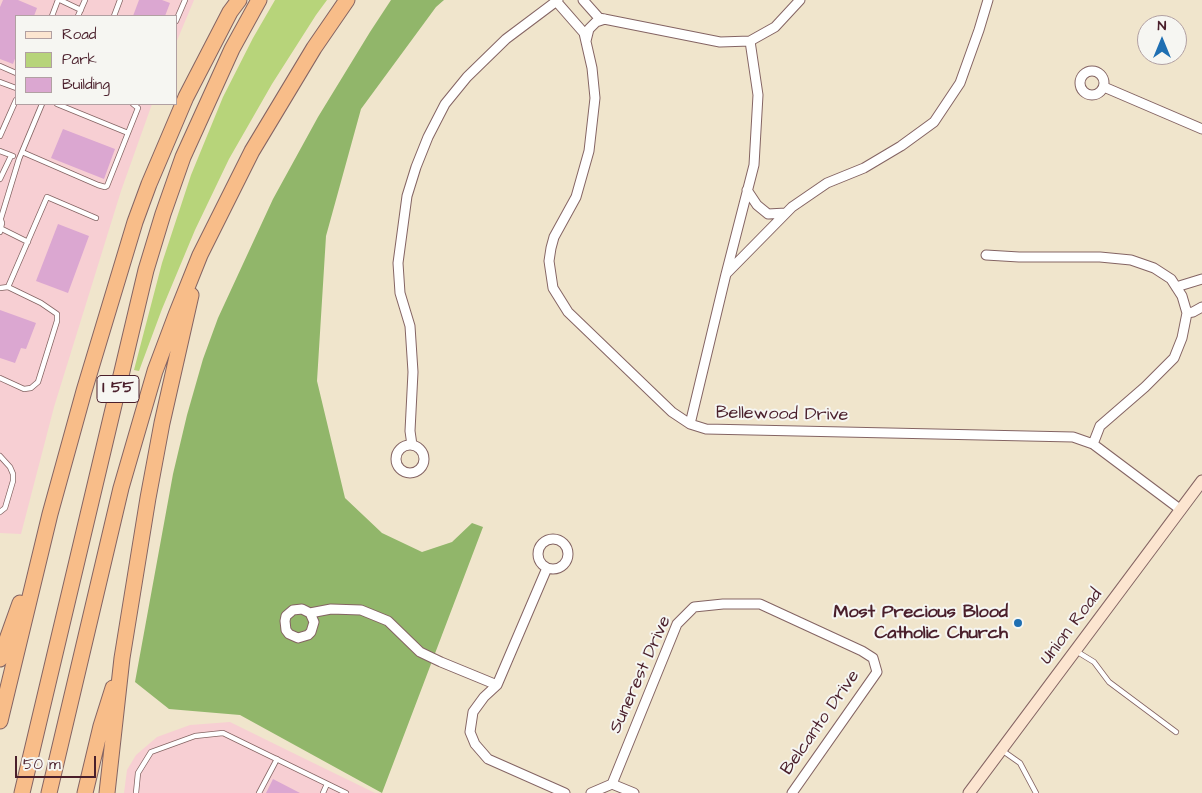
<!DOCTYPE html>
<html>
<head>
<meta charset="utf-8">
<style>
	body { margin:0 }
	#map { position:relative; width:1202px; height:793px; overflow:hidden; background:#f0e5cc; font-family:"Architects Daughter",sans-serif }
	canvas { display:block }
	.legend { position:absolute; left:15px; top:15px; width:162px; height:90px; box-sizing:border-box; background:#f6f6f2; border:1px solid #b1a0a2; margin:0; padding:6px 9px; list-style:none; font-size:15px; color:#4a1f2b }
	.legend li { display:flex; align-items:center; gap:10px; height:25px }
	.legend b { width:25px; border:1px solid #b1a0a2 }
	.north { position:absolute; left:1137px; top:15px; width:50px; height:50px; box-sizing:border-box; background:#f6f6f2; border:1px solid #b1a0a2; border-radius:50%; rotate:0deg; font-size:14px; font-weight:700; line-height:20px; text-align:center; color:#4a1f2b }
	.north::after { content:''; display:block; margin:auto; width:18px; height:22px; background:#1f6fb2; clip-path:polygon(50% 0,100% 100%,50% 72%,0 100%) }
	.scale { position:absolute; left:15px; top:756px; width:81px; height:22px; box-sizing:border-box; border:2px solid #4a1f2b; border-top:0; padding-left:6px; font-size:15px; line-height:18px; white-space:nowrap; color:#4a1f2b; -webkit-text-stroke:4px #f6f6f2; paint-order:stroke }
</style>
</head>
<body>
<div id="map">
<canvas width="1202" height="793"></canvas>
<ul class="legend">
<li><b style="height:6px;background:#fce5d0"></b>Road</li>
<li><b style="height:14px;background:#b7d47a"></b>Park</li>
<li><b style="height:14px;background:#dba7d1"></b>Building</li>
</ul>
<div class="north">N</div>
<div class="scale">50 m</div>
</div>
<script>
const ctx = document.querySelector('canvas').getContext('2d');
ctx.lineJoin = 'round';
function paint(path, color) { ctx.fillStyle = color; ctx.fill(path, 'evenodd'); }
const poly = rows => new Path2D(rows.map(r => 'M' + r).join(''));
function stroke(path, color, width, dash) { ctx.strokeStyle = color; ctx.lineWidth = width; ctx.lineCap = dash ? 'butt' : 'round'; ctx.setLineDash(dash || []); ctx.stroke(path); }
function label(font, color, halo, rows, align = 'center') {
  ctx.font = font + ' "Architects Daughter",sans-serif'; ctx.lineWidth = 4; ctx.setLineDash([]); ctx.textBaseline = 'middle'; ctx.strokeStyle = halo; ctx.fillStyle = color; for (const [text, x, y, turn = 0] of rows) {
    ctx.save(); ctx.translate(x, y); ctx.rotate((+turn || 0) * Math.PI / 180); ctx.textAlign = isNaN(turn) ? turn : align; if (halo) ctx.strokeText(text, 0, 0); ctx.fillText(text, 0, 0); ctx.restore();
  }
}
paint(poly([
	[0,0,194,0,176,43,176,16,16,16,16,104,152,104,121,191,54,407,21,534,0,533],
	[230,722,291,752,375,793,124,793,127,770,136,755,157,737,190,725]
]), '#f7cfd3');
paint(poly([
	[275,0,327,0,316,15,272,84,229,159,195,230,162,309,139,371,134,370,162,263,191,175,223,97,253,38]
]), '#b7d47a');
paint(poly([
	[391,0,444,0,436,7,361,109,326,236,317,381,345,498,382,533,422,552,452,542,472,523,483,527,382,793,240,715,169,709,135,682,173,474,187,415,203,359,218,318,273,199,318,117,370,32]
]), '#91b66a');
paint(poly([
	[3,0,18,0,37,8,34,16,16,16,16,56,13,64,0,59,0,7],
	[139,0,162,0,170,3,165,16,133,16],
	[63,129,115,149,104,179,51,158],
	[58,224,89,236,68,293,36,281],
	[0,310,36,323,26,349,21,348,15,363,0,358],
	[273,779,300,793,266,793]
]), '#dba7d1');
const service = poly([
	[60,0,81,10],
	[52,16,58,0],
	[78,16,85,0],
	[114,16,120,0],
	[176,21,185,0],
	[0,66,16,73],
	[0,82,16,88],
	[128,133,138,108,133,104],
	[0,136,16,100],
	[0,151,13,156],
	[22,152,98,185,105,187,107,186,128,133,57,104],
	[0,179,11,156],
	[0,217,2,223,0,232],
	[1,218,19,159,42,104],
	[2,229,28,242],
	[0,288,8,287,47,197,96,218],
	[0,378,24,389,31,388,38,382,57,321,57,314,41,303,8,287],
	[0,456,10,467,13,474,13,481,5,508,0,512],
	[1076,651,1094,662,1109,682,1176,732],
	[1003,751,1020,763,1036,793],
	[136,793,138,773,151,752,195,736,223,733,346,793],
	[259,793,277,759],
	[323,793,327,784]
]);
const minor = poly([
	[583,0,599,18,720,42,750,41,775,27,800,0],
	[556,1,584,33,592,68,595,98,589,151,576,197,554,237,551,248,549,261,553,288,568,312,672,412,690,424,706,429,1073,437,1093,444,1181,510],
	[586,41,589,29,596,22,605,19],
	'1080 83a12 12 0 1 1 24 0a12 12 0 1 1-24 0Z',
	[1104,87,1202,129],
	[747,190,757,205,768,214,786,213],
	[986,255,1019,257,1100,257,1131,260,1154,268,1171,279,1182,296,1187,313,1182,338,1174,358,1145,387,1100,426,1093,444],
	[726,274,754,165,758,95,750,41],
	[1176,287,1202,279],
	[1187,313,1193,312,1202,307],
	[690,424,726,274,792,207,827,183,864,168,901,146,934,122,960,83,979,30,988,0],
	'396 459a14 14 0 1 1 28 0a14 14 0 1 1-28 0Z',
	[412,445,410,431,413,372,410,326,400,293,398,263,407,196,416,167,428,137,445,104,467,77,506,39,558,0],
	'538 554a15 15 0 1 1 30 0a15 15 0 1 1-30 0Z',
	[547,568,497,685,484,697,473,712,470,732,475,744,488,759,565,793],
	[310,613,314,622,311,632,308,635,298,638,289,634,286,630,285,621,286,616,293,610,302,609,310,613,331,609,361,610,388,621,420,652,441,662,497,685],
	[612,784,677,624,694,607,723,604,760,604,862,651,873,658,877,672,792,793],
	[591,793,612,784,634,793]
]);
const secondary = poly([
	[969,793,1202,481]
]);
const motorway = poly([
	[0,659,20,603],
	[0,721,50,514,84,391,135,222,149,184,186,97,230,12,239,0],
	[22,793,146,270,163,214,183,157,232,49,259,0],
	[49,793,121,488,155,371,176,315,200,255,252,151,314,48,347,0],
	[85,793,101,726,113,688],
	[107,793,122,658,148,498,162,423,191,295]
]);
stroke(service, '#846463', 6);
stroke(minor, '#846463', 11);
stroke(secondary, '#846463', 13);
stroke(motorway, '#846463', 17);
stroke(service, '#fff', 4.5);
stroke(minor, '#fff', 9);
stroke(secondary, '#fce5d0', 11);
stroke(motorway, '#f8bd89', 15);
for (const [x, y, r, color] of [
	[1018,623,5,"#1f6fb2"]
]) { const dot = new Path2D(); dot.arc(x, y, r, 0, 2 * Math.PI); ctx.fillStyle = color; ctx.fill(dot); stroke(dot, '#f6f6f2', 2); }
for (const [x, y, w] of [
	[118,389,42]
]) { const box = new Path2D(); box.roundRect(x - w / 2, y - 13.5, w, 27, 4); ctx.fillStyle = '#f6f6f2'; ctx.fill(box); stroke(box, '#4a1f2b', 1); }
label('bold 16px', '#4a1f2b', null, [
	["I 55",118,389]
]);
label('18px', '#4a1f2b', '#f6f6f2', [
	["Bellewood Drive",782,415,1],
	["Union Road",1072,627,-53],
	["Sunerest Drive",641,675,-66],
	["Belcanto Drive",821,723,-55]
]);
label('bold 18px', '#4a1f2b', '#f6f6f2', [
	["Most Precious Blood",1008,613],
	["Catholic Church",1008,634]
], 'right');
</script>
</body>
</html>
